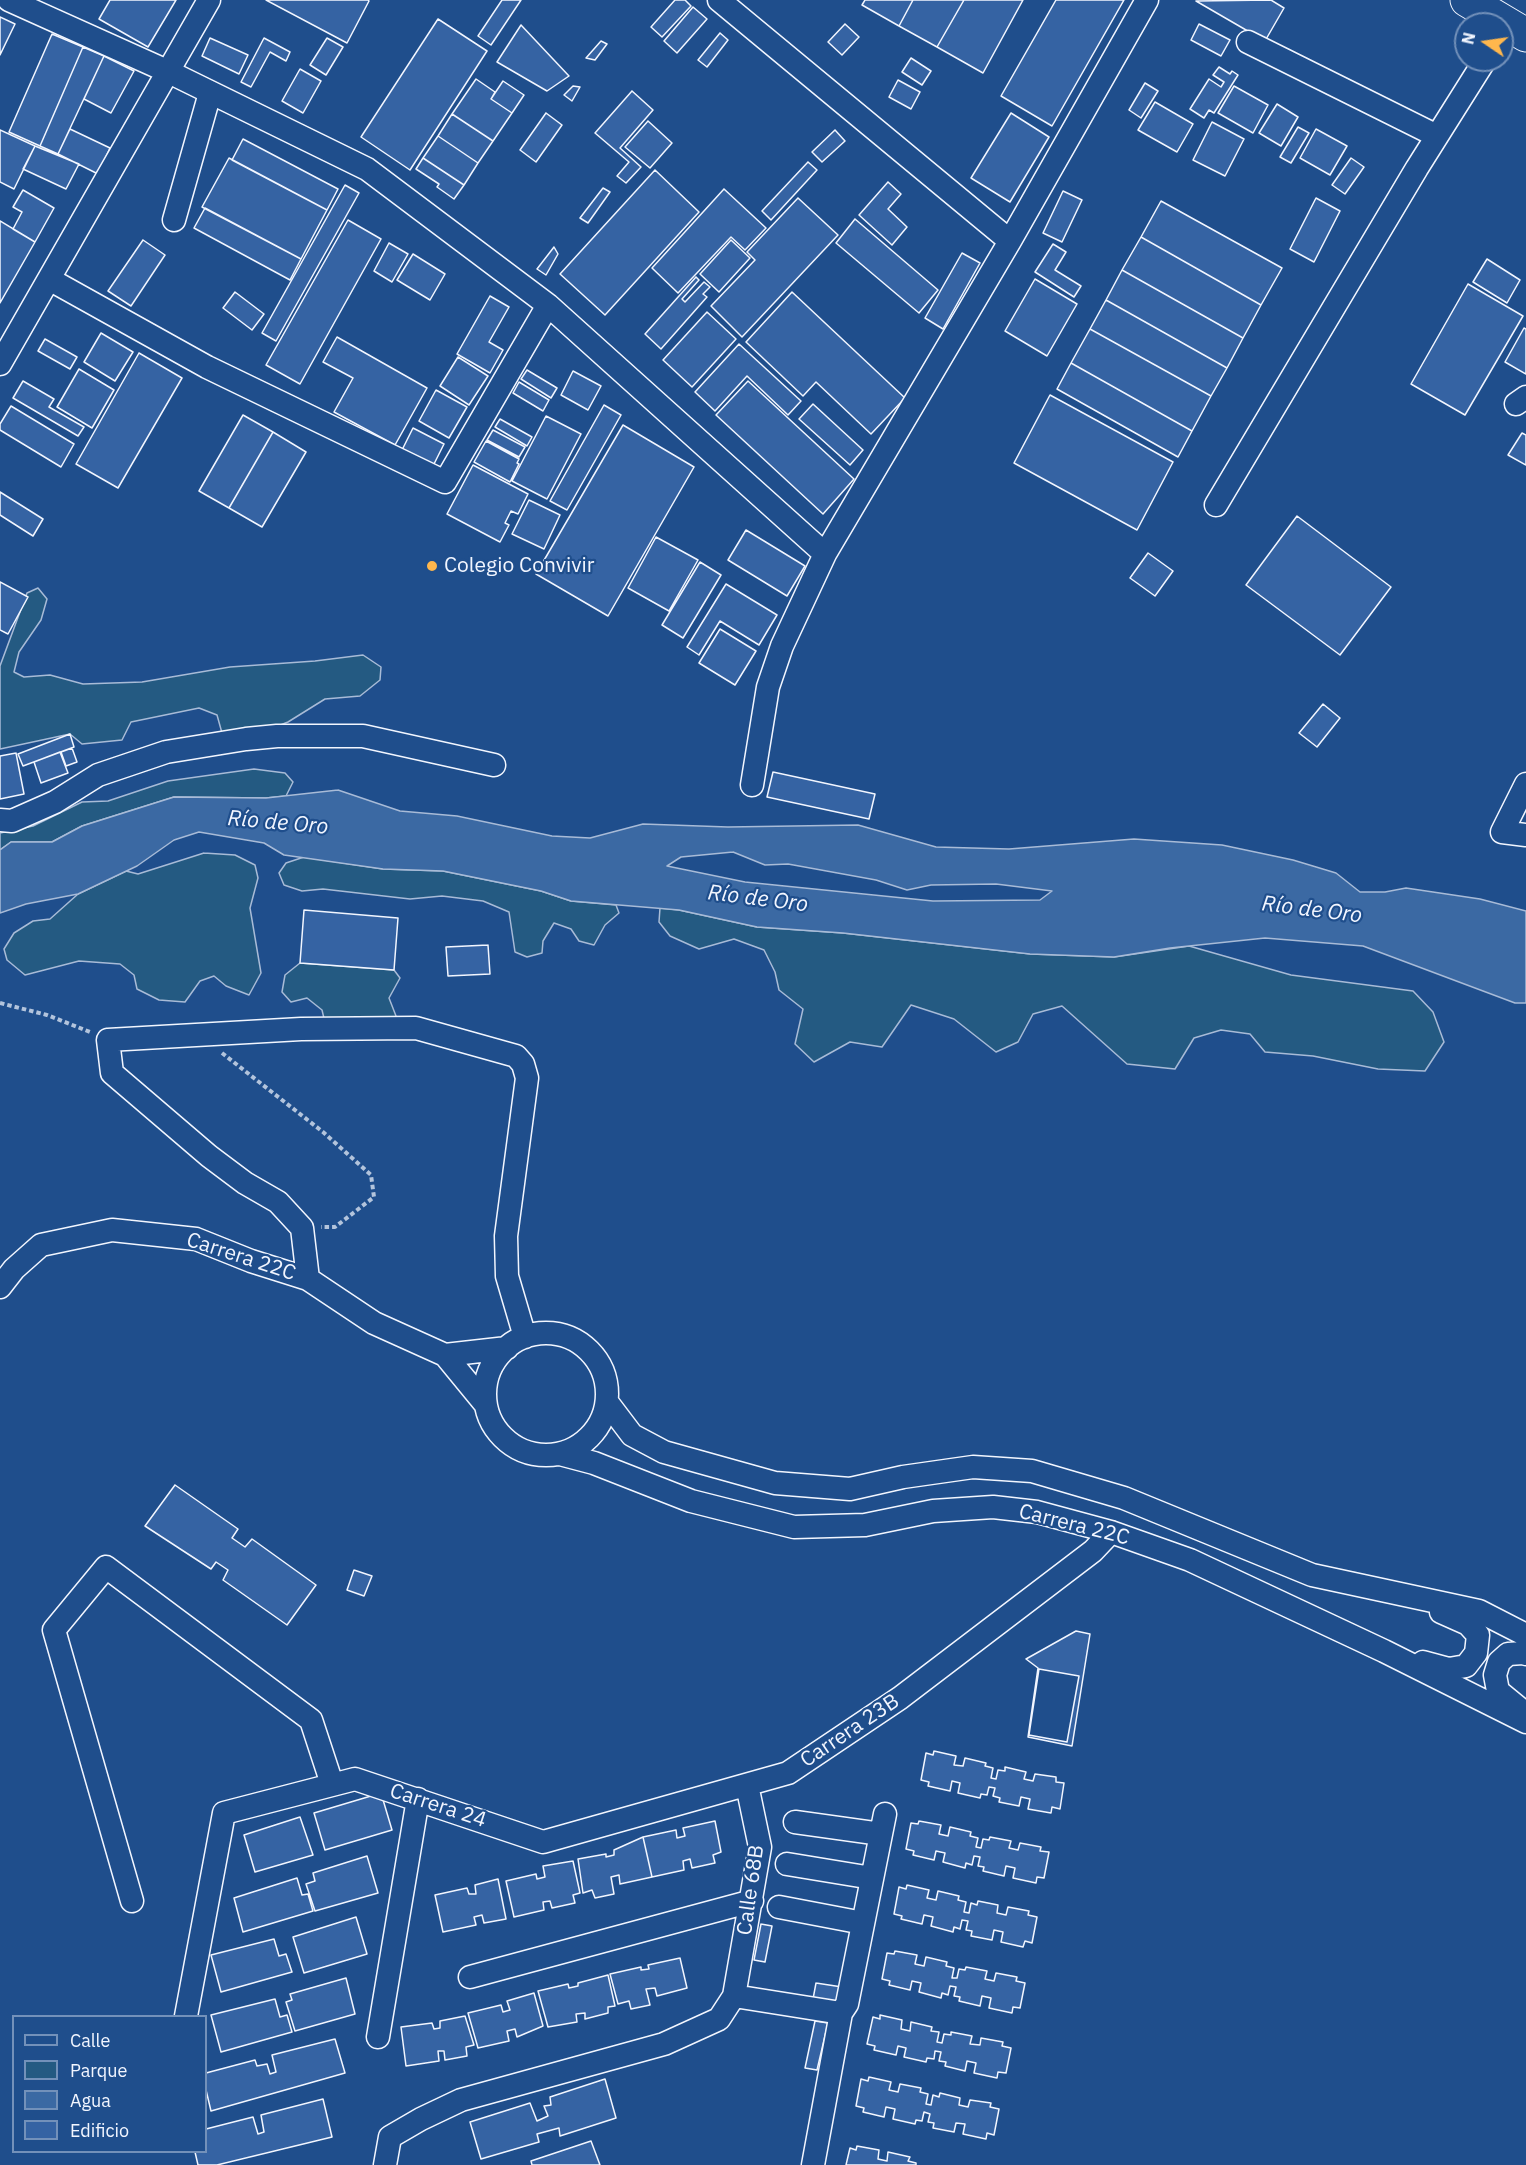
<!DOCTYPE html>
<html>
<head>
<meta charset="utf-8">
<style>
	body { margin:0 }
	#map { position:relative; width:1526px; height:2165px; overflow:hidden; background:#1f4e8c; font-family:"IBM Plex Sans",sans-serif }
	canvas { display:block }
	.legend { position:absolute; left:12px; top:2015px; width:195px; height:138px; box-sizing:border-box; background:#1f4e8c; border:2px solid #7391ba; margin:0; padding:8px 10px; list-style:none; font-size:18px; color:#f2f6ff }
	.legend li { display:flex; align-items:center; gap:12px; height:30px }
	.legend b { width:30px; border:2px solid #7391ba }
	.north { position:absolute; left:1454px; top:12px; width:60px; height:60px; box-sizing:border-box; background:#1f4e8c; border:2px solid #7391ba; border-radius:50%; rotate:283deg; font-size:16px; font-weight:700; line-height:24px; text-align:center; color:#f2f6ff }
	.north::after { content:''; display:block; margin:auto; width:21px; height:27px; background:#ffb74d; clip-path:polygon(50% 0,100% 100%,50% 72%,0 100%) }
</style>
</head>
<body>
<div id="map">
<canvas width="1526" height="2165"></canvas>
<ul class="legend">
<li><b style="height:8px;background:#1f4e8c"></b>Calle</li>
<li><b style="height:16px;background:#245a82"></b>Parque</li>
<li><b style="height:16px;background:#3b69a3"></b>Agua</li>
<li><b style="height:16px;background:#3563a3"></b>Edificio</li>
</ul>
<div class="north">N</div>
</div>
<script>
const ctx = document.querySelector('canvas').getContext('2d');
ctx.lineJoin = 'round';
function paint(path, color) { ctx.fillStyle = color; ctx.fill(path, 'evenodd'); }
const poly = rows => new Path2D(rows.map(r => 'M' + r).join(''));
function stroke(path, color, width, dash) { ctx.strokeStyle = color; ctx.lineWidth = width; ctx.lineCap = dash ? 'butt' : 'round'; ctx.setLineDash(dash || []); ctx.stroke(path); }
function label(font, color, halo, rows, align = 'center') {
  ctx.font = font + ' "IBM Plex Sans",sans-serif'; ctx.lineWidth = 4.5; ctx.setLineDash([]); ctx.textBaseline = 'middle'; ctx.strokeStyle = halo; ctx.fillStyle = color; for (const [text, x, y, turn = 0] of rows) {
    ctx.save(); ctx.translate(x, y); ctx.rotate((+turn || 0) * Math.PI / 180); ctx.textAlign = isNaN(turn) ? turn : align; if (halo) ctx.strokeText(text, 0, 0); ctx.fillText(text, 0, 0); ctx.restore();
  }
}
const green = poly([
	[38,588,47,599,41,620,19,652,14,672,24,677,50,675,83,684,142,682,230,667,315,661,363,655,381,667,380,680,360,696,325,699,288,722,248,738,222,733,217,715,199,708,131,722,122,740,82,744,70,734,0,749,0,666,27,593,38,588],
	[254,769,285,773,293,782,286,796,266,798,174,797,82,826,52,842,11,842,0,850,0,833,33,826,82,802,108,801,168,781,254,769],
	[204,853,235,855,255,865,258,878,250,908,261,973,249,995,226,986,214,976,200,981,185,1002,159,1000,137,989,134,975,120,964,79,961,25,975,7,960,4,949,14,933,33,921,50,919,78,894,126,871,138,874,204,853],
	[304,857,383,869,443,871,541,891,571,901,616,905,619,913,605,925,594,945,579,941,571,929,554,923,543,941,542,953,527,957,515,952,509,912,483,901,442,896,410,899,323,889,302,891,284,885,279,873,286,863,304,857],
	[660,908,679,910,757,927,843,933,1031,954,1114,957,1189,946,1291,975,1413,991,1433,1012,1444,1042,1425,1071,1378,1069,1313,1056,1265,1052,1250,1034,1221,1030,1194,1038,1175,1069,1127,1064,1062,1006,1033,1014,1018,1042,996,1052,954,1019,911,1005,882,1047,850,1042,814,1062,795,1044,803,1009,779,990,775,972,764,950,734,939,699,949,670,936,659,922,660,908],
	[300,963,394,970,400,978,389,998,396,1016,383,1032,327,1031,322,1010,307,998,291,1002,282,992,285,975,300,963]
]);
paint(green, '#245a82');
stroke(green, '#a8bbd7', 1.5);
const water = poly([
	[338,790,400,811,457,816,552,836,590,838,643,824,728,827,858,825,936,847,1009,849,1134,839,1222,845,1293,860,1336,873,1360,892,1385,892,1406,888,1480,899,1526,911,1526,1003,1515,1003,1363,946,1265,938,1170,948,1114,957,1030,954,843,933,757,927,679,910,571,901,541,891,443,871,383,869,284,855,264,843,199,832,174,840,137,866,78,894,26,904,0,913,0,850,11,842,52,842,82,826,174,797,266,798,338,790],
	[733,852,765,865,788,864,876,880,907,890,931,885,996,884,1052,891,1040,900,933,901,745,882,667,866,681,857,733,852]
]);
paint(water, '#3b69a3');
stroke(water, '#a8bbd7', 1.5);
const building = poly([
	[110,0,176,0,148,47,99,19,110,0],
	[266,0,368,0,369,1,347,43,266,0],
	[502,0,521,0,491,45,478,36,502,0],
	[675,0,685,0,691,6,662,37,651,27,675,0],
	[865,0,913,0,899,26,862,5,865,0],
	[913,0,964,0,937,47,899,26,913,0],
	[964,0,1023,0,983,73,937,47,964,0],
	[1056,0,1124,0,1052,126,1001,96,1056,0],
	[1271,0,1284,8,1265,41,1196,1,1271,0],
	[693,7,707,19,677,53,664,41,693,7],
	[0,17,15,24,0,55,0,17],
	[438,19,487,51,410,170,361,137,438,19],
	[845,24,859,37,842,55,828,42,845,24],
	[1199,24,1230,40,1221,56,1191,40,1199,24],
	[521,25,569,76,547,91,497,62,521,25],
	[720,33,728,40,707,67,698,60,720,33],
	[52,34,83,47,40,146,9,132,52,34],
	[210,38,248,55,239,74,202,56,210,38],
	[264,38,290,52,286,61,270,52,251,87,241,82,264,38],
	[327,38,343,47,326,75,310,65,327,38],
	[601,41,607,44,595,60,586,58,601,41],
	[83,47,104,56,58,154,40,146,83,47],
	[104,56,134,71,111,113,84,99,104,56],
	[911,58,931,71,922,85,902,72,911,58],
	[1219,67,1230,74,1232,71,1238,75,1214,113,1209,110,1204,118,1190,109,1209,79,1221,87,1224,82,1213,75,1219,67],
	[300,69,321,81,303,113,282,101,300,69],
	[476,79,495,92,491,99,512,113,493,141,452,114,476,79],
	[898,80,920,92,911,109,889,97,898,80],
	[503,81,524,95,512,113,491,99,503,81],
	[1145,83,1158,91,1141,118,1129,110,1145,83],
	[573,86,580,87,572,101,564,95,573,86],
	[1234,86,1268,105,1253,133,1218,113,1234,86],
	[632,91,653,110,620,148,641,167,626,183,617,176,629,162,595,133,632,91],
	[1155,102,1193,124,1177,152,1138,130,1155,102],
	[1277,104,1298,117,1281,146,1259,133,1277,104],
	[546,113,562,125,536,162,520,150,546,113],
	[1011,113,1049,137,1010,202,971,178,1011,113],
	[452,114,493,141,478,163,438,136,452,114],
	[648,121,672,143,650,168,625,147,648,121],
	[1212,122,1244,139,1225,176,1193,160,1212,122],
	[1298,127,1309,133,1291,163,1280,157,1298,127],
	[70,129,110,148,98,174,58,154,70,129],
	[1316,129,1347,146,1330,175,1300,158,1316,129],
	[0,130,35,146,14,189,0,182,0,130],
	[835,130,845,141,822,162,812,152,835,130],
	[438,136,478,163,464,185,423,158,438,136],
	[243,139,338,189,327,210,232,160,243,139],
	[35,146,79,164,66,189,23,169,35,146],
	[229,158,327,210,301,259,202,207,229,158],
	[423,158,464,185,454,199,437,187,439,184,416,169,423,158],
	[1351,158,1364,167,1345,194,1332,185,1351,158],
	[808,162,817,170,771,220,762,211,808,162],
	[655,170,699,212,605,315,560,274,655,170],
	[888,182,901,194,888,209,907,227,892,245,859,215,888,182],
	[345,185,359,193,276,341,262,333,345,185],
	[603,188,610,192,588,223,580,218,603,188],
	[724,189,766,228,745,250,731,237,678,293,652,268,724,189],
	[23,190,54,208,35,242,13,229,22,212,13,207,23,190],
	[1063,191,1082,200,1062,242,1043,233,1063,191],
	[798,198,838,235,742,337,711,306,755,260,747,252,798,198],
	[1316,198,1340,211,1314,262,1290,249,1316,198],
	[1161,201,1282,268,1261,305,1141,237,1161,201],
	[205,208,301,259,290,280,194,228,205,208],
	[855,219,938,290,919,313,836,243,855,219],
	[348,220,381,239,300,384,266,365,348,220],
	[0,221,35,242,0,303,0,221],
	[1141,237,1261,305,1243,338,1122,270,1141,237],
	[143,240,165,255,131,306,108,291,143,240],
	[731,240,750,258,719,292,700,274,731,240],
	[389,243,408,254,392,282,374,271,389,243],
	[1053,244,1066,252,1055,270,1081,286,1074,297,1035,272,1053,244],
	[554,247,558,254,546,275,537,269,554,247],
	[962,253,980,263,943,329,925,318,962,253],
	[413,254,445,274,430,300,397,280,413,254],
	[1487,259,1520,280,1507,303,1473,282,1487,259],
	[1122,270,1243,338,1227,368,1106,300,1122,270],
	[696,277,699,280,682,299,685,302,704,282,710,287,703,294,707,297,661,349,645,334,696,277],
	[1035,279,1077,304,1047,356,1005,331,1035,279],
	[1468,284,1523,316,1465,415,1411,384,1468,284],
	[235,292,264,314,252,330,223,308,235,292],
	[792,292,905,398,871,434,816,382,803,396,746,342,792,292],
	[490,296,509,307,489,342,503,350,490,373,457,354,490,296],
	[1106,300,1227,368,1211,396,1090,329,1106,300],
	[707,312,736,339,692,387,663,360,707,312],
	[1524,328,1526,329,1526,374,1505,362,1524,328],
	[1090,329,1211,396,1192,431,1071,363,1090,329],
	[101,333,133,352,115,381,84,362,101,333],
	[337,337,427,388,395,445,334,412,353,378,323,362,337,337],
	[45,339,77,357,70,369,38,351,45,339],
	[739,344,801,401,788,415,747,376,715,411,695,392,739,344],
	[139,353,182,378,118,488,76,464,139,353],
	[458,357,488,376,469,405,440,386,458,357],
	[1071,363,1192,431,1178,457,1057,389,1071,363],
	[79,369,114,390,92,428,57,407,79,369],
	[527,370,557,388,551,398,521,379,527,370],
	[573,371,601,386,588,410,561,395,573,371],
	[23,381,54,399,49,407,84,427,78,436,13,398,23,381],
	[748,381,854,479,823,514,716,415,748,381],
	[519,382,549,400,543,411,513,393,519,382],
	[436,390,467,407,449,438,419,421,436,390],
	[1050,395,1173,462,1137,530,1014,463,1050,395],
	[813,404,863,450,850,465,799,419,813,404],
	[604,405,621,415,567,510,550,501,604,405],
	[11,406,74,444,61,467,0,430,0,424,11,406],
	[243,415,273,432,229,508,199,491,243,415],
	[546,416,581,434,547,499,512,481,546,416],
	[500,419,532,437,527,446,495,427,500,419],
	[623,425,694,467,608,616,536,574,623,425],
	[413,428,444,444,432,468,401,452,413,428],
	[493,430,525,447,519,457,487,440,493,430],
	[273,432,306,452,262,527,229,508,273,432],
	[1522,433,1526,435,1526,465,1508,455,1522,433],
	[486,441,519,459,517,463,519,464,510,482,474,462,486,441],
	[473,465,528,494,518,514,511,511,505,523,509,525,500,542,447,514,473,465],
	[0,492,43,519,33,536,0,515,0,492],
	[529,500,560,515,544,549,512,534,529,500],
	[1297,516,1391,587,1340,655,1246,585,1297,516],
	[746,530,805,566,787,596,728,560,746,530],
	[656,537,698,560,669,611,628,588,656,537],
	[1148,553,1173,571,1155,596,1130,578,1148,553],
	[700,562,721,575,683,638,662,625,700,562],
	[0,582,28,597,8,634,0,630,0,582],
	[726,584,777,615,759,645,720,621,699,655,687,647,726,584],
	[720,629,756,651,735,685,699,663,720,629],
	[1323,704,1340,718,1317,747,1299,733,1323,704],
	[70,734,74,747,23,766,18,754,70,734],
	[72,748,77,762,66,766,61,752,72,748],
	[60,752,68,773,41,783,34,762,60,752],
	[16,753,24,794,0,799,0,756,16,753],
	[773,772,875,794,869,819,767,797,773,772],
	[304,910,398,918,394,970,300,963,304,910],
	[488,945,490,974,448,976,446,947,488,945],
	[175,1485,238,1529,232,1538,245,1547,252,1539,316,1585,287,1625,223,1580,228,1570,216,1562,211,1569,145,1526,175,1485],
	[354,1570,372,1576,364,1596,347,1590,354,1570],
	[1076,1631,1090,1634,1072,1746,1028,1737,1038,1668,1026,1659,1076,1631],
	[1039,1669,1079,1676,1067,1742,1029,1735,1039,1669],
	[934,1751,956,1756,954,1765,963,1766,965,1758,986,1763,985,1766,993,1768,991,1778,996,1779,998,1770,1005,1771,1005,1767,1026,1772,1024,1779,1033,1781,1035,1774,1056,1777,1056,1782,1064,1783,1060,1809,1052,1807,1051,1813,1028,1809,1030,1799,1021,1797,1019,1806,999,1802,1000,1798,993,1796,995,1788,989,1787,987,1795,981,1794,980,1798,958,1793,960,1783,952,1781,950,1791,928,1786,929,1782,921,1780,926,1753,933,1755,934,1751],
	[381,1793,392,1830,325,1850,314,1813,381,1793],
	[300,1817,313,1855,255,1872,244,1835,300,1817],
	[715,1821,721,1852,713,1855,715,1863,692,1868,690,1859,683,1861,684,1870,652,1877,643,1837,676,1830,677,1838,685,1836,683,1828,715,1821],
	[919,1821,941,1825,939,1834,948,1836,950,1827,971,1832,970,1836,978,1838,976,1847,981,1848,983,1839,989,1840,990,1837,1011,1841,1009,1848,1018,1850,1020,1843,1041,1847,1040,1851,1049,1852,1044,1878,1037,1877,1036,1883,1013,1878,1015,1868,1006,1866,1004,1876,983,1871,984,1867,978,1866,980,1857,974,1856,972,1865,966,1863,965,1868,943,1862,945,1853,936,1851,934,1860,913,1855,914,1851,906,1849,911,1823,918,1824,919,1821],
	[643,1837,652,1877,620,1884,619,1875,611,1877,614,1894,595,1898,592,1890,583,1893,578,1859,606,1854,606,1857,614,1855,614,1850,643,1837],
	[367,1856,378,1893,315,1911,306,1884,315,1881,313,1873,367,1856],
	[573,1861,580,1893,573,1895,575,1903,552,1908,550,1901,543,1902,544,1910,514,1917,506,1881,536,1874,537,1879,545,1877,543,1866,573,1861],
	[297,1878,302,1895,308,1894,313,1911,243,1932,234,1898,297,1878],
	[498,1879,506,1919,484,1923,482,1915,474,1917,476,1925,443,1932,435,1895,467,1888,469,1894,476,1894,475,1885,498,1879],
	[907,1885,929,1890,927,1898,936,1900,938,1891,959,1896,958,1900,966,1902,964,1912,969,1913,971,1903,977,1905,978,1901,998,1905,997,1913,1006,1915,1008,1907,1029,1911,1028,1915,1037,1917,1032,1943,1025,1941,1023,1947,1001,1942,1003,1932,994,1930,992,1940,971,1936,972,1931,966,1930,968,1921,962,1920,960,1929,954,1927,953,1932,931,1926,933,1917,924,1915,922,1924,901,1919,902,1916,894,1914,899,1887,906,1889,907,1885],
	[356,1917,367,1954,304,1973,293,1937,356,1917],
	[761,1924,772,1926,765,1962,754,1960,761,1924],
	[274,1939,279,1956,286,1954,292,1972,221,1992,211,1955,274,1939],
	[895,1951,917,1955,915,1964,924,1966,926,1957,947,1962,946,1966,954,1968,952,1978,957,1978,959,1969,965,1970,966,1967,987,1971,985,1979,994,1981,996,1973,1017,1977,1016,1981,1025,1983,1020,2008,1013,2007,1012,2013,989,2008,991,1998,982,1996,980,2006,959,2001,960,1997,954,1996,956,1987,950,1986,948,1995,942,1993,941,1998,919,1992,921,1983,912,1981,910,1990,889,1985,890,1981,882,1979,887,1953,894,1954,895,1951],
	[680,1958,687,1988,657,1996,655,1988,646,1989,650,2005,631,2009,629,2001,618,2004,610,1974,641,1967,641,1970,649,1969,648,1965,680,1958],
	[608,1975,615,2006,608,2007,608,2013,585,2019,585,2013,576,2014,577,2022,548,2027,538,1991,568,1984,569,1988,578,1986,578,1983,608,1975],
	[346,1978,355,2014,295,2031,286,2002,292,2000,290,1994,346,1978],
	[816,1983,842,1987,839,2004,813,1999,816,1983],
	[534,1993,543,2026,517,2037,515,2029,507,2031,509,2041,478,2048,468,2013,501,2005,503,2012,510,2010,507,2001,534,1993],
	[275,1999,280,2017,287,2015,292,2032,221,2052,211,2015,275,1999],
	[880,2015,902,2020,901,2029,910,2031,911,2022,932,2027,931,2031,939,2032,937,2042,942,2043,944,2034,951,2035,951,2032,972,2036,970,2044,980,2045,981,2038,1003,2042,1002,2046,1011,2048,1006,2073,998,2072,997,2078,974,2073,976,2063,967,2061,965,2071,945,2066,946,2062,939,2061,941,2052,935,2051,934,2059,927,2058,926,2062,904,2057,906,2048,898,2046,896,2055,874,2050,875,2046,867,2044,873,2017,880,2019,880,2015],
	[465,2016,474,2045,466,2047,467,2056,445,2060,444,2051,438,2051,439,2061,406,2066,401,2027,432,2023,434,2029,440,2028,440,2021,465,2016],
	[815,2021,828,2023,817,2070,805,2068,815,2021],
	[335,2039,345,2073,211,2111,206,2090,206,2073,255,2060,257,2066,267,2064,270,2074,276,2072,272,2055,335,2039],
	[869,2077,891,2082,889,2090,898,2092,900,2084,921,2088,920,2092,928,2094,926,2104,931,2105,933,2095,939,2097,940,2093,960,2098,959,2105,968,2107,970,2100,991,2103,990,2107,999,2109,994,2135,987,2133,986,2139,963,2134,965,2124,956,2123,954,2132,933,2128,934,2123,928,2122,930,2114,924,2112,922,2121,916,2120,915,2124,893,2119,895,2109,886,2107,884,2117,863,2112,864,2108,856,2106,861,2079,868,2081,869,2077],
	[605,2079,616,2118,560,2136,559,2128,537,2134,539,2142,481,2159,470,2122,530,2103,537,2121,548,2116,544,2106,551,2105,550,2097,605,2079],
	[323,2099,332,2137,217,2165,198,2165,195,2152,206,2152,206,2129,253,2117,258,2134,264,2132,261,2115,323,2099],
	[591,2141,600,2165,532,2165,531,2161,591,2141],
	[857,2146,879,2150,878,2159,887,2161,888,2152,910,2157,908,2161,916,2163,916,2165,846,2165,850,2148,856,2150,857,2146]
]);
paint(building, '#3563a3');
stroke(building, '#f2f6ff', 1.5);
const minor = poly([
	[9,0,169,72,367,169,548,305,825,554],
	[719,0,1010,241],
	[1248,42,1437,136],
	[174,220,210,93],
	[49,279,207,367,445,482,548,305],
	[0,364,209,0],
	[1516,404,1526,397],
	[1216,505,1417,168,1485,60],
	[1526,784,1502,832,1526,835],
	[752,785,768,687,782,646,825,554,1010,241,1147,0],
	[0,820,12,821,55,802,98,775,166,752,246,739,277,736,363,736,494,765],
	[308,1279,302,1228,278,1202,245,1183,209,1156,112,1073,108,1040,301,1029,416,1028,516,1056,523,1064,527,1078,506,1236,507,1276,525,1337],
	[0,1287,14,1269,41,1245,112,1230,196,1239,251,1261,308,1279,374,1323,445,1355,486,1405],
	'485 1394a61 61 0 1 1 122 0a61 61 0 1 1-122 0Z',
	[445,1355,507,1348],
	[607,1402,632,1435,664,1452,775,1483,850,1489,903,1477,973,1467,1032,1471,1124,1498,1312,1575,1479,1611,1526,1635],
	[560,1454,594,1463,691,1501,794,1527,865,1525,933,1511,993,1507,1037,1512,1111,1532,1190,1560,1384,1651,1526,1722],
	[1423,1662,1449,1669,1466,1666,1476,1653,1478,1635,1468,1624,1441,1612],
	[1520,1709,1498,1691,1495,1675,1499,1662,1508,1654,1523,1653,1526,1654],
	[795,1822,881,1834],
	[787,1864,872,1878],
	[132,1901,54,1630,106,1567,311,1720,332,1784],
	[779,1907,863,1923],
	[470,1977,752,1901],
	[734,1996,841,2013],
	[186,2016,224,1813,355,1779,543,1842,788,1773,900,1698,1093,1551,1111,1532],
	[378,2037,418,1799],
	[385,2165,390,2137,421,2119,461,2100,664,2044,719,2019,734,1996,760,1847,747,1785],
	[813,2165,841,2013,847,2004,885,1814]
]);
const highway = poly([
	[1467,0,1526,35]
]);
stroke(minor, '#f2f6ff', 25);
stroke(highway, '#f2f6ff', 35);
stroke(poly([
	[0,1003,47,1015,90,1032],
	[222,1053,323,1132,371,1175,374,1197,335,1227,321,1227]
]), '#b3c4dc', 4, [4.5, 3]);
stroke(minor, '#1f4e8c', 22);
stroke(highway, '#1f4e8c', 33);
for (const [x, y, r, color] of [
	[432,566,6,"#ffb74d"]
]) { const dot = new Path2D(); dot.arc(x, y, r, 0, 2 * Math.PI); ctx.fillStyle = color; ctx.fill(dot); stroke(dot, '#1f4e8c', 2); }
label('21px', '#f2f6ff', '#1f4e8c', [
	["Colegio Convivir",444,566]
], 'left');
label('21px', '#f2f6ff', '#1f4e8c', [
	["Carrera 22C",241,1257,18],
	["Carrera 22C",1074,1525,14],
	["Carrera 23B",850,1731,-34],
	["Carrera 24",438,1806,18],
	["Calle 68B",751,1890,-82]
]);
label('italic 22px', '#f2f6ff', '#1f4e8c', [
	["Río de Oro",278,823,5],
	["Río de Oro",758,899,7],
	["Río de Oro",1312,910,7]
]);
</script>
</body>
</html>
